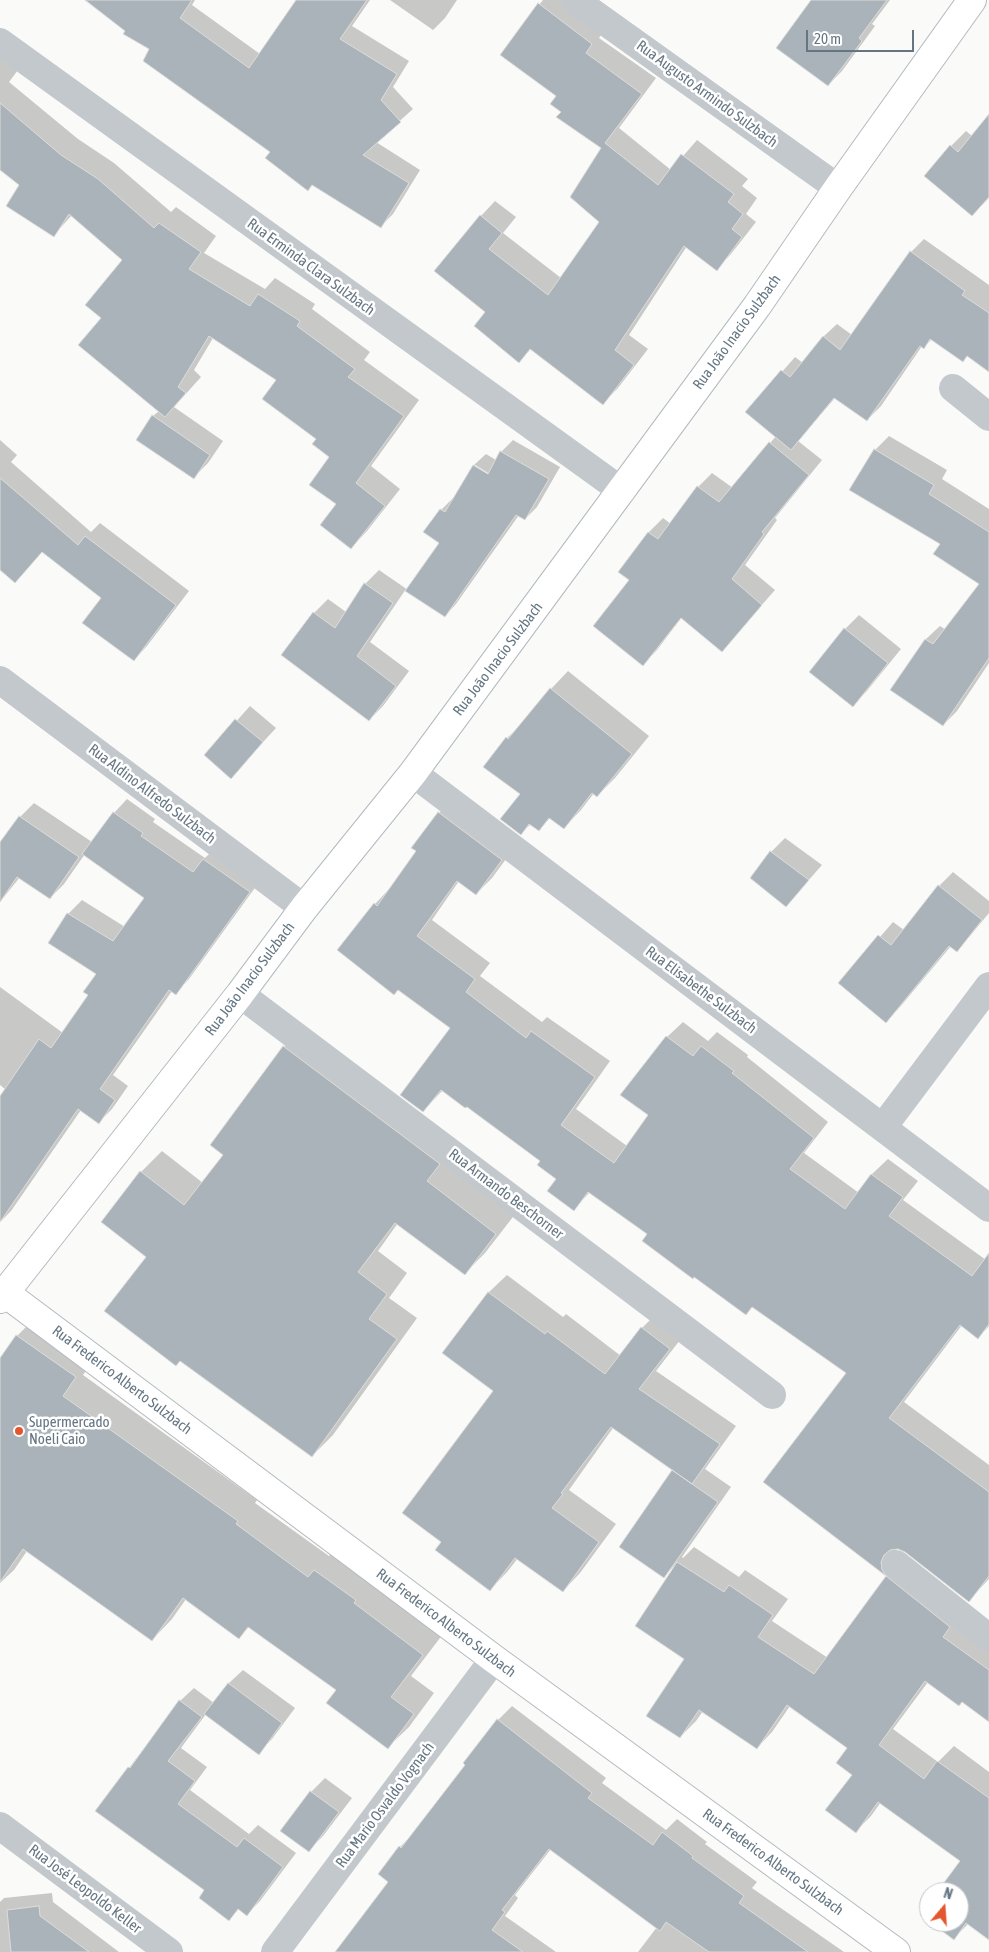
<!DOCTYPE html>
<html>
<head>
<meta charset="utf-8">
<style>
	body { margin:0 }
	#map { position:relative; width:989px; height:1952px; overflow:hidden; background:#fafaf8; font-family:"Asap Condensed",sans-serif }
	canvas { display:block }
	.north { position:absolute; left:919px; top:1882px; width:50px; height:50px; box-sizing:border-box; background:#fff; border:1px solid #c1c8cd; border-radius:50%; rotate:18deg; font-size:14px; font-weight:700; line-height:20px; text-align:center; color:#657683 }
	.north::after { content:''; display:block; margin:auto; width:18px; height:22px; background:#e4572e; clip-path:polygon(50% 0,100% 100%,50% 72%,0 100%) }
	.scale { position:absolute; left:806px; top:30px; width:108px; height:22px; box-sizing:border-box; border:2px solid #657683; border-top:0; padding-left:6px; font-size:15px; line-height:18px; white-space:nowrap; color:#657683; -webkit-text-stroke:4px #fff; paint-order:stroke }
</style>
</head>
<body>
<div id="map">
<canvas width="989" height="1952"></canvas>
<div class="north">N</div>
<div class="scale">20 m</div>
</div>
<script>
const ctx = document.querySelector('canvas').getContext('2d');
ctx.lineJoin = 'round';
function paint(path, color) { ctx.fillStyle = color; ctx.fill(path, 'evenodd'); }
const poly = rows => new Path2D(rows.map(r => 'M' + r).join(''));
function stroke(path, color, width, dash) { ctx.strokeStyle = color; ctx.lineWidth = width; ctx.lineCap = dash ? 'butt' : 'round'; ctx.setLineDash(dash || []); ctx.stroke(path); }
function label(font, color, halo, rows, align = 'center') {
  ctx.font = font + ' "Asap Condensed",sans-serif'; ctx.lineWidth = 5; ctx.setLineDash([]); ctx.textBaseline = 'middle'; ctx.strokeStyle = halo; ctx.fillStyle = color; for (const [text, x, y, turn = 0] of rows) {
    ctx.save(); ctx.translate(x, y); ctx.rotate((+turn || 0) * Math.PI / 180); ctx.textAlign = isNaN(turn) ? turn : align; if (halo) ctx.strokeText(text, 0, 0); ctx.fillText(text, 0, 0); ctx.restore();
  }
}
paint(poly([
	[87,0,195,0,192,5,260,54,298,0,370,0,352,26,409,61,393,87,413,109,376,142,420,170,393,214,381,226,313,184,308,189,271,151,151,49],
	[390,0,457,0,445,18,433,30],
	[543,0,569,0,606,28,599,38,656,78,619,128,671,170,697,140,748,179,742,186,757,198,746,214,756,222,731,254,717,269,687,246,629,335,648,349,618,388,603,403,531,349,519,361,487,312,481,216,495,201,516,217,503,233,561,278,600,221,603,148,563,112,558,95,501,55],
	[813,0,890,0,872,24,875,26,842,71,828,85],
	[0,51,21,66,9,82,78,139,114,163,171,212,176,207,216,236,204,253,265,289,275,278,315,304,312,309,370,352,364,360,419,400,371,466,400,489,367,531,351,548,338,504,331,456,278,380,213,338,194,370,201,377,174,407,223,441,208,463,194,477,153,416,159,411,102,317,123,260,72,215,54,235,21,185,0,168],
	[989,118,989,198,972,215,951,146,966,131,972,136],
	[924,239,989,285,989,370,968,355,963,360,932,339,924,347,922,346,881,406,867,420,835,398,798,441,822,460,775,518,777,520,745,565,775,590,722,650,682,617,657,650,643,664,630,580,619,572,649,532,663,518,671,524,698,487,712,473,733,488,776,436,747,412,795,357,803,363,823,337,837,324,852,335,911,252],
	[889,436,947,470,942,479,989,509,989,628,973,648,989,659,989,663,957,711,943,725,891,689,926,639,940,626,946,630,981,584,941,543,875,450],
	[0,440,17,455,11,462,91,532,100,523,189,591,147,646,134,660,103,598,43,551,15,581,0,568],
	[513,440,560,467,537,507,525,519,519,515,456,604,445,616,406,589,370,642,409,671,383,706,369,720,283,655,314,613,328,599,346,612,365,584,379,570,408,590,440,542,425,531,441,510,453,498,454,499,474,465,486,454,496,460,501,452],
	[475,465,493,476,492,478,475,468],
	[859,615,901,649,866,692,852,705,845,629],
	[568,671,649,736,615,778,597,796,594,793,581,810,564,828,550,818,539,830,531,824,521,833,521,794,507,738,525,721,551,689],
	[250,706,276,728,231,777,206,755],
	[454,798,517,844,492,878,476,894,459,881,432,920,490,963,480,976,542,1022,547,1017,610,1061,576,1109,627,1146,650,1115,667,1037,683,1022,708,1041,717,1032,748,1055,747,1057,828,1122,804,1153,859,1193,872,1174,888,1159,918,1181,903,1200,986,1260,989,1257,989,1326,978,1338,962,1325,904,1402,989,1465,989,1579,969,1600,906,1550,896,1548,896,1553,989,1643,989,1720,962,1701,928,1682,893,1729,938,1762,954,1746,989,1772,989,1932,969,1923,954,1938,932,1922,959,1922,959,1892,939,1892,962,1860,881,1802,871,1816,856,1831,853,1775,848,1748,790,1706,772,1732,757,1748,703,1711,696,1721,680,1737,686,1659,674,1566,664,1576,675,1470,613,1428,569,1490,616,1524,580,1573,563,1591,518,1558,507,1572,490,1590,443,1542,495,1390,444,1353,489,1292,507,1275,563,1317,566,1314,621,1356,642,1328,660,1310,687,1331,656,1371,736,1426,705,1469,731,1487,682,1557,683,1558,694,1547,739,1577,745,1570,788,1599,772,1621,828,1658,887,1576,765,1482,848,1373,753,1306,746,1313,649,1234,590,1192,574,1209,558,1179,542,1161,467,1105,443,1090,423,1111,451,1028,399,989,338,950,375,904,390,888,418,851,439,813],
	[127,799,155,819,153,822,205,858,217,846,262,878,189,979,175,993,172,991,113,1075,128,1086,112,1109,99,1122,81,1110,11,1211,0,1222,0,1098,6,1090,0,1085,0,987,63,1033,90,995,98,973,68,914,82,900,125,927,145,898,85,854,64,884,50,898,20,877,0,902,0,843,20,817,34,803,92,842,114,813],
	[785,838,822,865,786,906,751,878,771,852],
	[953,872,989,901,989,913,970,936,956,950,951,946,900,1007,886,1021,840,983,893,922,904,930,939,886],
	[305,1026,516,1213,485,1253,465,1273,398,1223,378,1251,407,1273,389,1298,417,1318,333,1435,312,1456,148,1256,103,1222,141,1172,162,1151,203,1183,225,1154,284,1047],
	[38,1315,96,1356,83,1375,257,1500,255,1503,329,1556,336,1550,443,1634,411,1676,434,1693,409,1727,388,1747,338,1690,249,1627,239,1637,186,1599,172,1619,152,1640,27,1551,14,1570,0,1583,0,1360,17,1336],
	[243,1670,295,1708,272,1739,258,1753,206,1714,181,1748,207,1767,190,1790,249,1834,258,1825,296,1853,260,1901,247,1914,240,1908,229,1919,206,1890,97,1810,180,1701,194,1688,214,1703,229,1683],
	[512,1706,606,1778,602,1783,666,1830,677,1819,707,1842,705,1844,757,1882,752,1888,844,1952,638,1952,657,1927,551,1849,515,1895,518,1898,505,1916,556,1952,346,1952,389,1882,400,1847,410,1837,466,1765,498,1720],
	[325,1778,352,1798,323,1836,309,1850,311,1792],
	[52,1893,53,1902,119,1952,0,1952,0,1902,4,1898]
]), '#0003');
const building = poly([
	[85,0,192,0,180,18,249,68,296,0,367,0,340,39,397,74,381,100,401,122,363,155,409,183,381,228,312,185,308,191,265,158,270,152,143,61,149,49,123,34,125,31,85,0],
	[811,0,887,0,859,38,862,41,828,86,776,48,811,0],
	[538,3,592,44,586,53,642,94,605,143,658,185,681,154,734,194,728,202,743,214,732,229,742,237,717,271,684,246,615,350,634,365,603,405,530,349,519,363,474,326,485,312,434,271,480,215,502,233,489,249,548,295,599,222,570,197,601,148,556,117,561,112,550,104,556,96,500,55,538,3],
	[0,103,61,155,98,179,154,228,159,223,201,252,189,269,250,306,258,294,300,321,297,326,355,369,348,377,404,416,356,483,385,506,351,549,320,525,336,504,309,485,329,457,312,444,316,439,262,399,276,380,209,336,178,387,186,393,165,417,78,345,101,318,85,305,122,260,69,214,54,237,6,206,19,185,0,170,0,103],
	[989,114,989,197,972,216,924,176,950,145,958,152,989,114],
	[910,251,965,291,962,295,989,313,989,372,967,356,963,362,930,339,924,349,920,346,867,421,834,398,791,450,745,412,781,370,790,377,823,336,840,350,910,251],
	[152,415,210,455,194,479,136,440,152,415],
	[769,442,809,475,762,532,764,534,732,579,762,605,722,652,681,618,643,666,593,626,629,580,618,572,648,532,658,539,697,486,719,502,769,442],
	[874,449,934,485,929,494,989,532,989,658,943,726,890,690,925,639,933,644,979,584,933,554,940,544,849,490,874,449],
	[500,451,549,479,525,520,516,515,445,617,405,591,439,543,423,532,440,509,445,512,473,465,488,474,500,451],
	[0,478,78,545,85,536,176,605,134,661,82,623,101,598,42,552,15,583,0,570,0,478],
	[364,583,393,603,357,656,396,686,369,721,281,655,313,612,335,628,364,583],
	[844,628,888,663,853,707,809,672,844,628],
	[550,688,632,754,597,797,592,793,564,829,549,818,539,831,529,824,521,835,500,819,520,794,483,767,506,737,508,739,550,688],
	[235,719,263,742,231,779,204,755,235,719],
	[113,812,143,833,141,836,193,872,203,859,250,892,176,995,169,990,100,1089,115,1100,99,1124,78,1109,0,1222,0,1096,39,1039,51,1048,88,995,83,992,96,974,48,943,67,913,113,941,144,898,82,854,113,812],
	[438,812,502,860,476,895,457,881,417,936,475,979,466,992,526,1038,531,1031,595,1077,561,1125,614,1163,648,1115,620,1095,666,1036,693,1056,701,1046,734,1071,732,1073,814,1138,790,1169,845,1209,871,1174,903,1197,889,1216,972,1276,989,1253,989,1324,978,1339,960,1325,889,1418,989,1492,989,1576,969,1602,905,1552,898,1549,890,1550,884,1555,881,1562,882,1570,886,1576,950,1627,943,1637,989,1670,989,1722,962,1702,959,1706,925,1681,879,1745,924,1779,937,1761,989,1798,989,1940,966,1923,954,1940,930,1922,959,1922,959,1892,937,1892,960,1861,878,1802,856,1833,825,1810,852,1775,836,1763,847,1748,787,1705,757,1749,699,1710,680,1738,646,1716,684,1659,635,1626,677,1562,724,1592,729,1585,773,1615,758,1637,814,1674,886,1576,763,1482,846,1373,752,1307,746,1315,694,1277,693,1279,642,1241,647,1234,588,1192,574,1211,547,1191,556,1179,537,1165,540,1161,467,1107,465,1108,441,1090,423,1112,400,1095,450,1028,398,990,394,995,337,950,374,903,377,906,416,851,411,848,438,812],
	[19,816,79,857,50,899,17,877,0,902,0,842,19,816],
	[770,851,809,880,786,907,750,878,770,851],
	[938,885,982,920,957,952,949,946,886,1023,838,983,878,935,891,945,938,885],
	[283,1046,440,1164,427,1181,496,1234,465,1275,395,1223,358,1272,387,1294,369,1319,397,1339,312,1457,180,1361,176,1366,104,1311,146,1257,101,1222,140,1171,184,1205,223,1155,210,1145,283,1046],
	[488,1292,545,1334,547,1331,605,1374,641,1327,670,1349,639,1389,720,1444,692,1484,611,1427,561,1493,563,1494,552,1508,599,1542,563,1592,515,1558,490,1591,435,1550,441,1542,402,1513,493,1391,442,1353,488,1292],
	[16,1335,76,1377,63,1396,238,1521,236,1524,308,1577,314,1570,356,1600,354,1603,423,1655,391,1697,414,1714,388,1749,326,1703,336,1690,248,1627,239,1639,183,1598,152,1641,23,1549,0,1582,0,1358,16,1335],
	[672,1470,718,1502,664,1578,619,1547,672,1470],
	[228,1683,282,1723,259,1755,204,1714,228,1683],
	[179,1700,202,1717,168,1761,195,1781,178,1804,237,1847,244,1838,283,1867,247,1916,238,1909,229,1921,199,1898,204,1890,95,1811,128,1767,130,1768,179,1700],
	[497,1719,592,1793,588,1798,653,1845,662,1832,693,1856,692,1858,744,1896,739,1903,808,1952,709,1952,666,1922,660,1931,549,1849,502,1910,505,1912,492,1930,523,1952,335,1952,388,1882,378,1874,399,1846,401,1848,465,1765,463,1763,497,1719],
	[310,1791,339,1812,309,1852,280,1831,310,1791],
	[929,1903,929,1921,920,1915,929,1903],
	[39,1906,40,1916,89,1952,11,1952,7,1910,39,1906]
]);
paint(building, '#aab3b9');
stroke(building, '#dcdcda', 1);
const secondary = poly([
	[5,1293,494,1659,896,1952],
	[0,1299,240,994,304,908,413,773,757,306,838,188,972,0]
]);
stroke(secondary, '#b3babf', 30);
stroke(poly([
	[575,0,838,188],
	[0,42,622,491],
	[953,388,989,417],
	[0,680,304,908],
	[413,773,989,1208],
	[240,994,772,1395],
	[883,1127,989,986],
	[896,1564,989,1638],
	[0,1826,169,1952],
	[275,1952,494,1659]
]), '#c3c8cc', 28);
stroke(secondary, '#fff', 28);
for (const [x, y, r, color] of [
	[19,1431,5,"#e4572e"]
]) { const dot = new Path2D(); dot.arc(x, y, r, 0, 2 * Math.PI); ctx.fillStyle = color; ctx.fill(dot); stroke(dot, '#fff', 2); }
label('15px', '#657683', '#fff', [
	["Rua Augusto Armindo Sulzbach",707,94,36],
	["Rua Erminda Clara Sulzbach",311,267,36],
	["Rua João Inacio Sulzbach",737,332,-54],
	["Rua João Inacio Sulzbach",498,659,-53],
	["Rua Aldino Alfredo Sulzbach",152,794,37],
	["Rua João Inacio Sulzbach",250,979,-53],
	["Rua Elisabethe Sulzbach",701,990,37],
	["Rua Armando Beschorner",506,1194,37],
	["Rua Frederico Alberto Sulzbach",122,1380,37],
	["Rua Frederico Alberto Sulzbach",446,1623,37],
	["Rua Mario Osvaldo Vognach",385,1805,-53],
	["Rua Frederico Alberto Sulzbach",773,1862,36],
	["Rua José Leopoldo Keller",85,1889,37]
]);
label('15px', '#657683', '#fff', [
	["Supermercado",29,1422],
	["Noeli Caio",29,1439]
], 'left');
</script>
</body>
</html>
